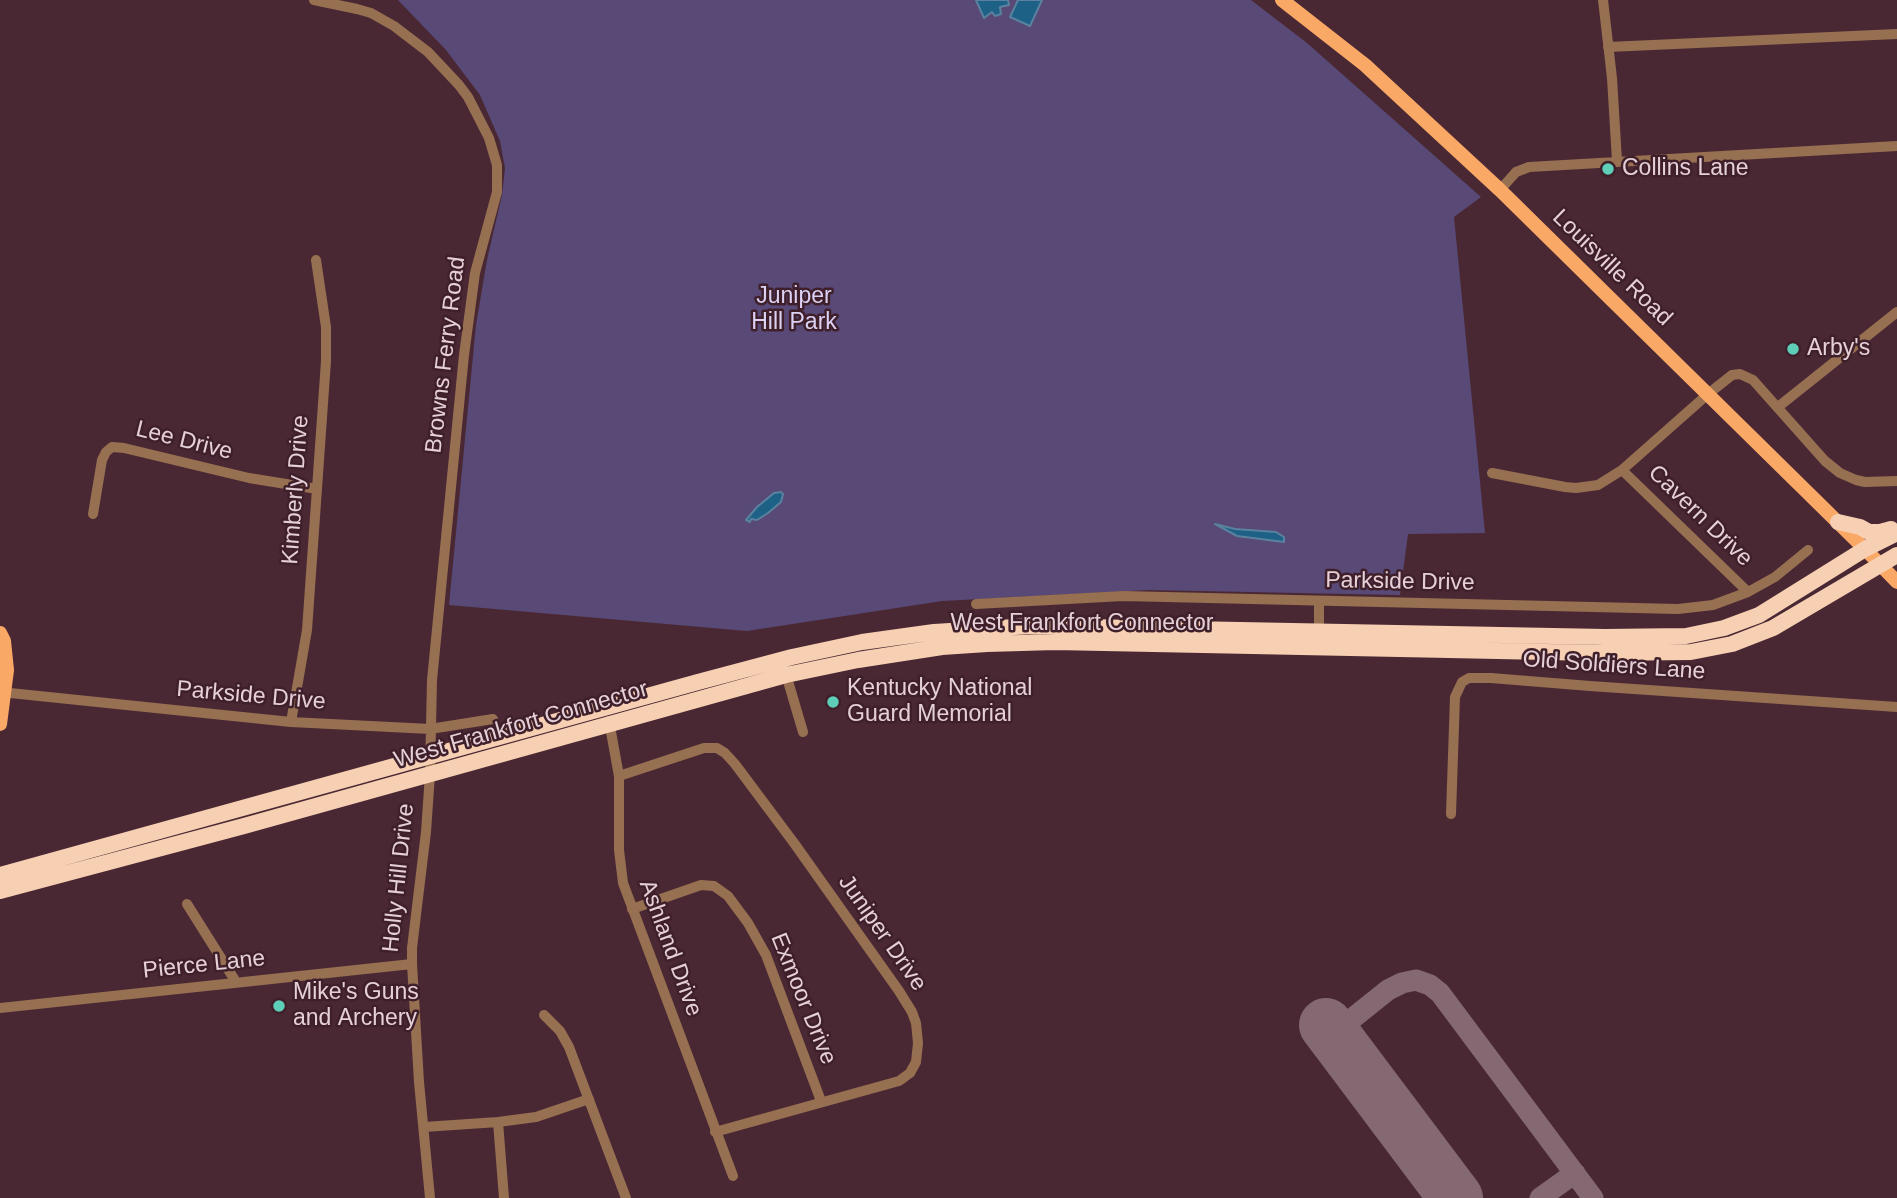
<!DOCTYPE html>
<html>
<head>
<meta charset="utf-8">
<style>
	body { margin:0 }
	canvas { display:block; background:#492834 }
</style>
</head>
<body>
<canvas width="1897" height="1198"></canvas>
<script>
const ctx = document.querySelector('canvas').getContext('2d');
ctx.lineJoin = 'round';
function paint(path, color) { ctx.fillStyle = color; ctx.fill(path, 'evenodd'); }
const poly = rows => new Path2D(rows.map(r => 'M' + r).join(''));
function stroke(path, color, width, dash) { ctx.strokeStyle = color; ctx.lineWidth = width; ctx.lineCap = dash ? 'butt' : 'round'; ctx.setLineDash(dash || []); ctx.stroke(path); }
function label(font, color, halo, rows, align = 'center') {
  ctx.font = font + ' Helvetica,sans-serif'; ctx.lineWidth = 5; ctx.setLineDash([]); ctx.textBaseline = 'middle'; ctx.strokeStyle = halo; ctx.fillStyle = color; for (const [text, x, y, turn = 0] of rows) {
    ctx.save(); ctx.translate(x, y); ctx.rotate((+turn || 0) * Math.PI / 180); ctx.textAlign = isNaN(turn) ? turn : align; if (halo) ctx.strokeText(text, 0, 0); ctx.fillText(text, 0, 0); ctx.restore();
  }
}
paint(poly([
	[398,0,1251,0,1307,43,1481,197,1454,217,1485,533,1408,534,1400,595,1149,590,942,601,747,631,449,605,476,325,487,260,502,195,505,168,500,141,480,95,446,50]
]), '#584977');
const water = poly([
	[976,0,1008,0,1009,5,1000,7,1001,14,995,16,992,12,984,18,976,0],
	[1018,0,1042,0,1030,26,1010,17,1018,0],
	[781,492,783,494,781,502,768,513,757,520,751,519,750,522,746,520,757,507,774,493,781,492],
	[1215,524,1235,529,1276,532,1284,537,1284,542,1237,536,1215,524]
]);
paint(water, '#1e6187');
stroke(water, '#5a829f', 2);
stroke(poly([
	[1333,1034,1388,990,1402,983,1416,980,1430,985,1440,993,1593,1198],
	[1540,1198,1575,1173]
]), '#846872', 21);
stroke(poly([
	[1326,1025,1456,1198]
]), '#846872', 54);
stroke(poly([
	[314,0,357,9,371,13,394,26,428,52,459,85,468,97,489,138,497,165,497,192,475,273,464,355,432,680,430,774,426,832,412,948,412,964,419,1082,430,1198],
	[1603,0,1612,78,1617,161],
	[1608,47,1897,34],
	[1500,190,1516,172,1529,167,1897,146],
	[1778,407,1897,312],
	[1622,470,1748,592],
	[1492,473,1565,487,1576,488,1598,485,1622,470,1708,394,1732,375,1740,374,1753,380,1825,461,1840,473,1856,480,1865,482,1897,481],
	[93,514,102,460,106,452,112,447,124,448,249,478,317,489],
	[976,604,1123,596,1678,609,1713,605,1748,592,1775,577,1808,550],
	[1319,638,1319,601],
	[785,671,803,732],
	[0,692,291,722,430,729,493,719],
	[609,721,619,776,619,850,623,883,733,1176],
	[291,722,307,630,326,361,326,327,316,260],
	[619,776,704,748,717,748,725,753,735,764,794,843,899,991,912,1012,916,1023,918,1043,916,1062,910,1073,899,1081,715,1132],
	[1451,814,1455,697,1462,682,1469,678,1491,678,1590,686,1897,707],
	[187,904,236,982],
	[632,909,701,885,714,886,728,896,748,923,766,955,821,1101],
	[0,1008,412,964],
	[544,1015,560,1031,569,1047,626,1198],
	[498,1122,504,1198],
	[424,1127,498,1122,536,1117,589,1099]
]), '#976f51', 10);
stroke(poly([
	[1282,0,1365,65,1500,190,1865,549,1897,582],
	[0,633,4,641,7,670,0,724]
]), '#faa866', 14);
stroke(poly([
	[1838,522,1860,527,1869,532,1880,532,1891,529],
	[0,875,698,682,792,657,862,642,934,632,1031,626,1605,637,1686,636,1724,628,1759,615,1865,549,1897,533],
	[0,891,244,826,786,675,858,660,942,647,987,644,1055,642,1596,653,1691,652,1732,644,1773,628,1897,555]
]), '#f7cfb2', 16);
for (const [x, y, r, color] of [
	[1608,169,7,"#5eceb8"],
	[1793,349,7,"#5eceb8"],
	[833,702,7,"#5eceb8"],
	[279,1006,7,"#5eceb8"]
]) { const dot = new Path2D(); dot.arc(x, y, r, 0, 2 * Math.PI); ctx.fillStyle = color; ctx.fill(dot); stroke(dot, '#3e1f2a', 2.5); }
label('23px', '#e6d0d7', '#3e1f2a', [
	["Collins Lane",1622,169],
	["Arby's",1807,349],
	["Kentucky National",847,689],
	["Guard Memorial",847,715],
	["Mike's Guns",293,993],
	["and Archery",293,1019]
], 'left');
label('23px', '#e6d0d7', '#3e1f2a', [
	["Louisville Road",1612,268,44],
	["Browns Ferry Road",446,355,-83],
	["Lee Drive",184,441,14],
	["Kimberly Drive",296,490,-86],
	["Cavern Drive",1700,516,44],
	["Parkside Drive",1400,582,1],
	["West Frankfort Connector",1082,624],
	["Old Soldiers Lane",1614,666,4],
	["Parkside Drive",251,696,5],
	["West Frankfort Connector",521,725,-16],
	["Holly Hill Drive",399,878,-84],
	["Juniper Drive",882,933,55],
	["Ashland Drive",670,948,70],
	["Pierce Lane",204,965,-6],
	["Exmoor Drive",803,999,68]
]);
label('23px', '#dbd1f4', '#3e1f2a', [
	["Juniper",794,297],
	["Hill Park",794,323]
]);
</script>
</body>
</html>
